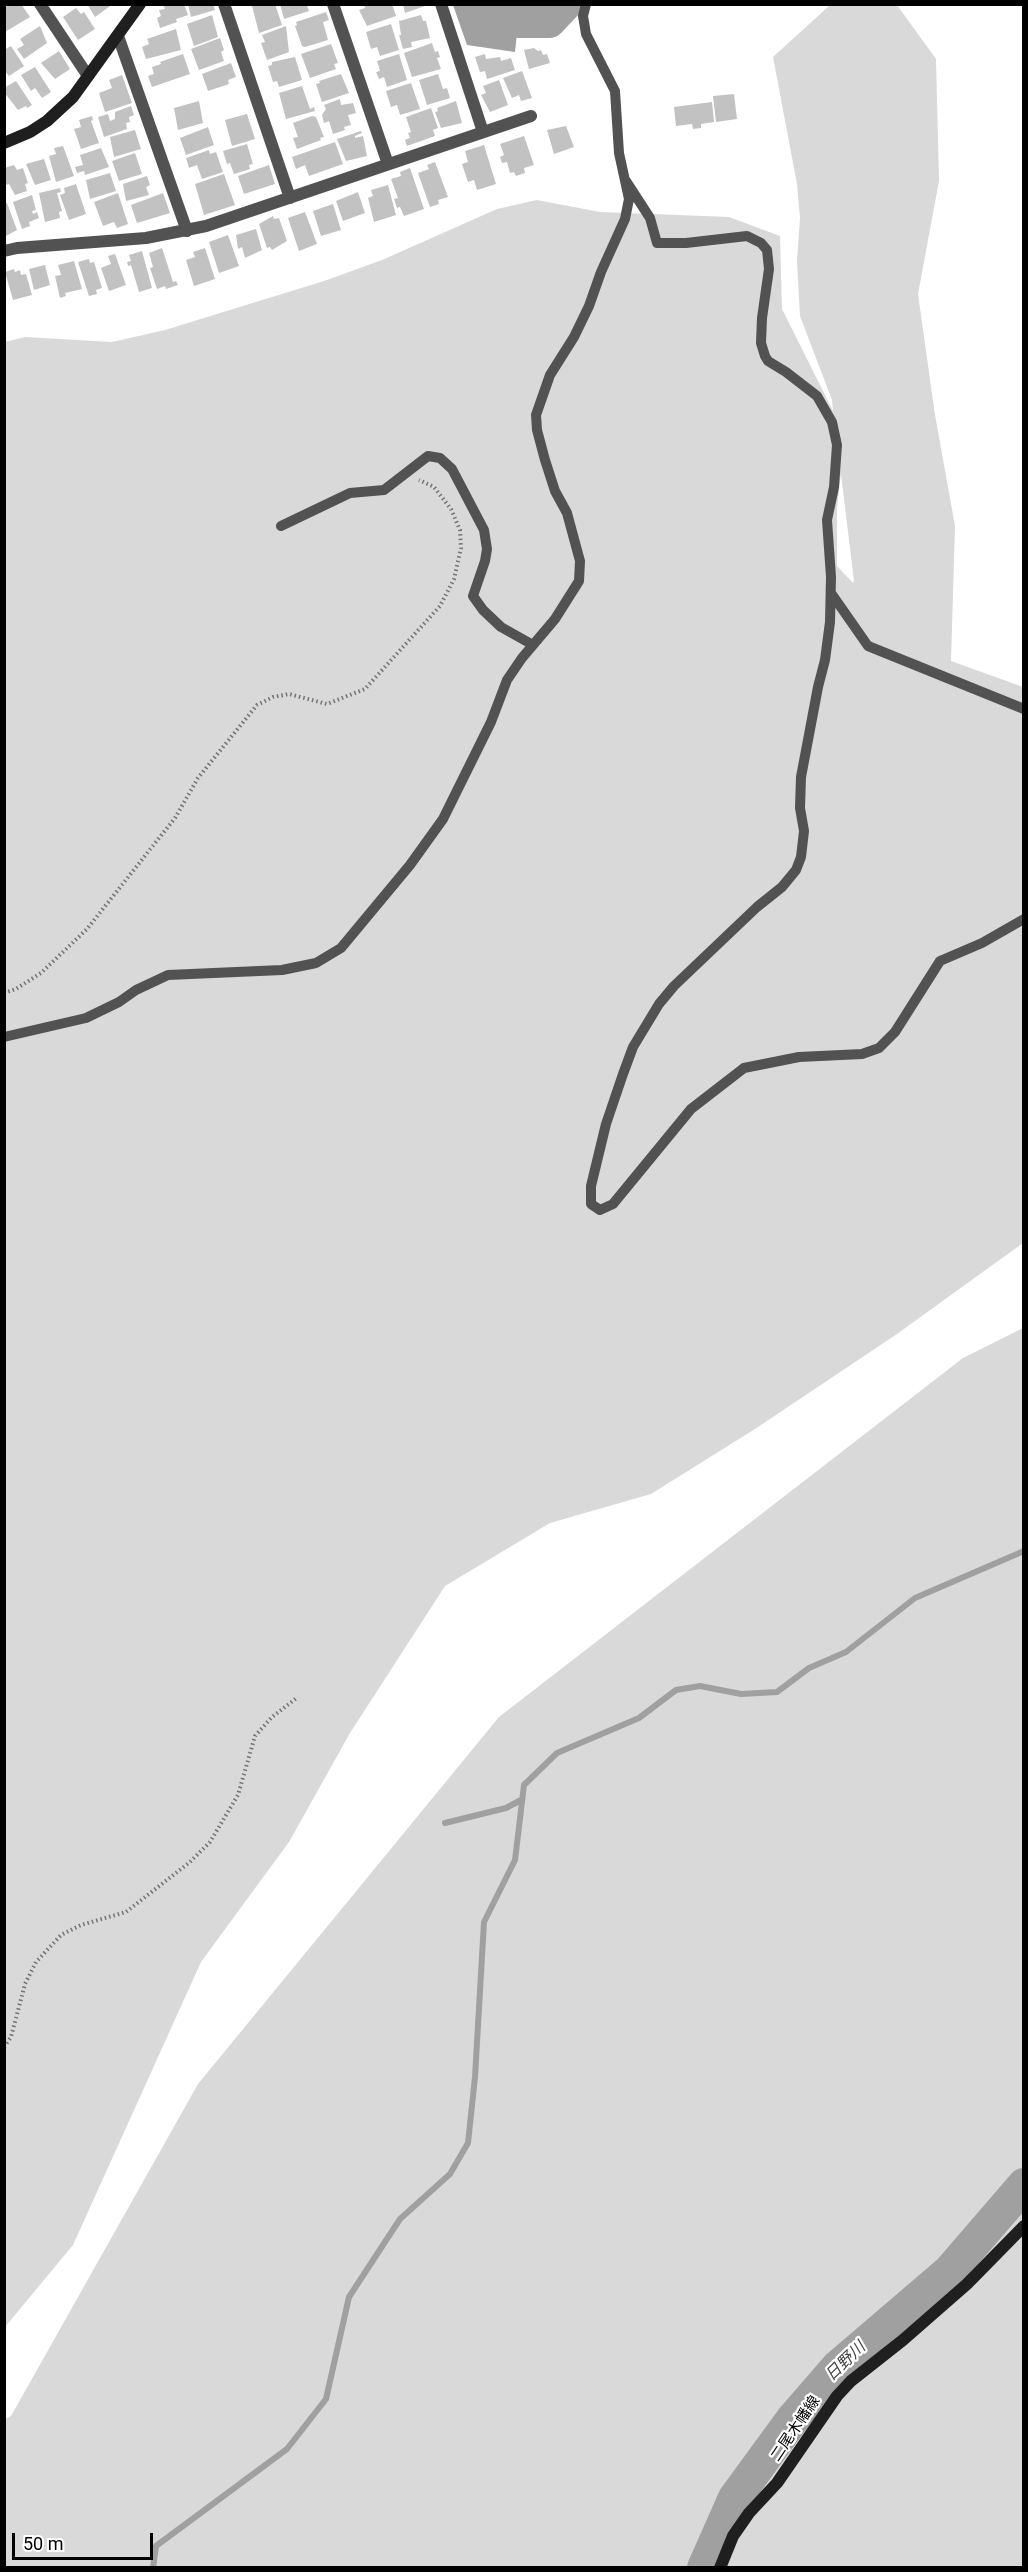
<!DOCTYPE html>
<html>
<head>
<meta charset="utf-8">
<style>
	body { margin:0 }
	#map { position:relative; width:1028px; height:2572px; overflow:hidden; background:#fff; font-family:Roboto,sans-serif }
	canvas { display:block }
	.frame { position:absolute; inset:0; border:6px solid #000; pointer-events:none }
	.scale { position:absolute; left:12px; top:2533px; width:141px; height:27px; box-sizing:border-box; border:3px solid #000; border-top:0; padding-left:8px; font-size:18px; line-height:21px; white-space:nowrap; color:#000; -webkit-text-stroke:4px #fff; paint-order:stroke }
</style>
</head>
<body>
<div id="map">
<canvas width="1028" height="2572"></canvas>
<div class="frame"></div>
<div class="scale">50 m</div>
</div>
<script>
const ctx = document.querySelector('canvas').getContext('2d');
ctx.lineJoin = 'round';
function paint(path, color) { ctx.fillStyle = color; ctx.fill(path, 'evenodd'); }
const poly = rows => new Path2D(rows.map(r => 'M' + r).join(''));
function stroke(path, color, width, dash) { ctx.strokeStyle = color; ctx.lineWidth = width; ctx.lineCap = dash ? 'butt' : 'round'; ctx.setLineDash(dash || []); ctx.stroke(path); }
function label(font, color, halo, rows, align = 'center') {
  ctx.font = font + ' Roboto,"Noto Sans JP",sans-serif'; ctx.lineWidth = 4.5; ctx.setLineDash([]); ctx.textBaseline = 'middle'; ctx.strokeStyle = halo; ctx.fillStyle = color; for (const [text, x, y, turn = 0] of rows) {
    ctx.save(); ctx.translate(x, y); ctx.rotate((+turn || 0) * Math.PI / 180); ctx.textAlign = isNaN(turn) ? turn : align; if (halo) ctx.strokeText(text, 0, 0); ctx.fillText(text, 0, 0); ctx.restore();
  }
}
paint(poly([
	[897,5,936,59,939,181,918,294,935,415,955,526,951,661,1023,687,1023,1243,897,1334,755,1429,651,1494,550,1523,445,1586,350,1733,289,1842,201,1962,73,2245,5,2327,5,342,25,337,112,342,165,330,324,281,382,260,497,209,537,200,600,212,729,217,780,236,782,309,833,411,832,400,800,316,797,261,800,218,797,184,773,57,829,6],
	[841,474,854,581,853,583,837,566,837,508],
	[1023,1328,1023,2567,5,2567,4,2420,11,2416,198,2084,499,1717,963,1358]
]), '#d9d9d9');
paint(poly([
	[453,5,520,5,515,52,467,45]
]), '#a0a0a0');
stroke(poly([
	[445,1823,506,1808,521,1800],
	[153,2568,156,2546,287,2449,326,2399,349,2297,400,2219,450,2174,468,2143,475,2077,484,1922,515,1860,524,1785,557,1753,639,1718,676,1690,700,1686,741,1694,777,1692,809,1668,846,1652,915,1598,1024,1551]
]), '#a0a0a0', 6);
stroke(poly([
	[518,21,549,21,565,4],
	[704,2568,735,2498,792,2420,838,2367,949,2272,1024,2185]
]), '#a0a0a0', 34);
paint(poly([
	[10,4,21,4,30,17,5,32,4,8],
	[87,4,113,4,95,17],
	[163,4,184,4,188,15,176,19,177,22,160,28,157,18,161,16,159,10,165,9],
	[188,4,213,4,215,10,191,17],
	[256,4,275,4,282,25,259,33,252,6],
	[280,4,312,4,312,5,307,6,309,11,284,19],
	[364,4,392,4,396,16,367,26,359,10,365,8],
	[403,4,424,4,425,6,405,13],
	[76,8,81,14,84,12,95,29,78,40,63,17],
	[326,12,329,20,323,22,328,40,305,47,302,46,295,26,297,25,296,22],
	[212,15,218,37,194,46,187,24],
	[421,15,423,21,426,21,430,38,411,42,412,47,403,49,399,35,401,35,399,21],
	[391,24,399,50,380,56,377,47,371,49,366,32],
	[40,26,47,43,24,59,17,49,24,45,20,39],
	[286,26,289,52,267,60,261,43,265,42,262,35],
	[176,29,181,50,146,59,142,47,149,44,147,39],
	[220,38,224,50,221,52,224,61,199,70,191,49],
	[432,43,435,52,438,51,440,57,437,58,441,69,412,77,404,53],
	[331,44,338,63,334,64,336,69,310,78,301,54],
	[11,46,24,66,9,76,4,70,4,50],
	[534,48,538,51,541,50,543,55,547,54,550,63,529,69,524,50],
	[59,51,70,69,55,79,41,63],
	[183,54,190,74,152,87,148,76,154,74,152,67,161,64,160,62],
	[399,54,407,80,387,87,384,77,379,79,376,72,380,71,377,61],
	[485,54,486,59,500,57,501,61,511,58,515,70,487,79,485,71,480,72,475,57],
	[295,57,302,80,279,87,277,81,273,82,268,66,272,65,272,62],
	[231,63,236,77,228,80,229,84,208,91,202,74],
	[35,67,51,92,42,98,35,88,31,91,21,75],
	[522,71,532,98,521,101,519,95,512,98,503,78],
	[341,74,349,93,322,102,316,84,320,83,319,81],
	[438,74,443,89,447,88,450,98,427,105,419,80],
	[122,75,132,103,105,112,99,93,112,88,109,80],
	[499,80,508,105,490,112,481,95,486,93,483,86],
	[16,81,32,105,27,108,26,106,18,110,4,92,4,88],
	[411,83,420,109,400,115,397,105,391,107,386,91],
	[302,86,310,109,314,107,315,111,286,119,279,93],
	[734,94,737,119,716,122,713,96],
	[340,99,341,105,353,103,356,113,348,115,351,125,344,127,345,130,333,134,329,121,324,123,322,115,326,109,324,105],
	[199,101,203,123,178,130,174,108],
	[456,101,462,123,441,128,435,112,438,111,437,108],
	[712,102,714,122,701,124,701,128,693,129,692,124,676,126,674,107],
	[131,106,134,115,129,117,130,122,126,123,127,129,104,137,98,117,108,114,110,121,115,119,115,112],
	[431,108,438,128,433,130,435,136,407,146,405,140,410,138,408,133,411,132,406,117],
	[247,114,255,139,232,146,225,120],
	[92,116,93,120,91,121,99,143,81,149,74,129,81,127,79,120],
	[312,116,316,117,324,137,320,138,321,140,297,149,293,138,298,137,293,123],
	[566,126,574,147,554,154,547,130],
	[208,127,214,145,186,155,180,138],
	[135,130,141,149,114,157,110,137],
	[361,131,362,133,355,136,355,138,363,136,367,156,346,161,337,139],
	[524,136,534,165,524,168,525,173,516,176,514,172,510,173,507,162,502,163,500,157,504,155,500,144],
	[335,142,343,164,309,176,305,165,296,169,292,157],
	[247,144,253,164,249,165,250,169,234,174,230,163,227,164,223,151],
	[484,145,496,184,477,190,474,180,468,182,462,164,468,162,465,151],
	[63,146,74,176,56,182,49,156,56,154,54,148],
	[101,148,109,167,85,175,84,171,77,173,75,167,83,165,80,155],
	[209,150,210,154,216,152,223,172,202,179,197,165,189,168,186,158],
	[135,153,142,174,119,181,112,161],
	[44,159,51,180,35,185,26,164],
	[435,162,448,197,438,200,439,204,430,207,418,173,429,169,427,165],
	[14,165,17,170,23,168,28,183,25,184,27,191,15,195,9,184,6,185,4,181,4,168],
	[269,165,275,184,244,194,238,176],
	[410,168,424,209,404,216,400,207,397,208,394,199,398,198,391,179,401,176,400,172],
	[110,173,116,191,90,199,86,180],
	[224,174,235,205,204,215,195,184],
	[147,176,150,185,146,187,149,195,126,201,123,184],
	[76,184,86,214,69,220,60,195,65,193,64,188],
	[388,185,396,215,374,222,368,198,373,196,371,190],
	[60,188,61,192,57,193,62,211,59,212,60,218,45,222,39,193],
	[358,192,365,213,343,221,336,201],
	[118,193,128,224,117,228,114,222,103,226,94,202],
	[163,193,170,213,137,223,131,205],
	[32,195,36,210,32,211,33,214,37,212,39,218,29,222,30,226,22,229,13,202],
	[7,203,17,230,4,237,4,204],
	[333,204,341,230,321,236,313,211],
	[305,212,317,244,299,251,288,218],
	[273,216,274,219,279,218,287,241,272,250,270,247,267,248,259,224],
	[256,229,262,250,245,258,242,247,238,249,236,235],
	[228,235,239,266,219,273,209,242],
	[162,248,173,282,176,281,178,285,166,289,165,286,157,289,150,268,153,267,149,253],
	[205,248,215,279,194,286,186,260,195,257,193,252],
	[142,251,152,288,139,292,131,265,128,266,127,262,131,261,129,255],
	[115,254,126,285,109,291,101,268,111,264,108,256],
	[89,259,90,263,94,262,102,288,96,290,97,294,89,296,78,262],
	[74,261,82,289,65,293,66,296,60,298,55,276,61,275,58,265],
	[45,265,50,285,34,290,29,269],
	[14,269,15,272,20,270,21,275,26,274,32,295,13,300,5,272]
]), '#c2c2c2');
stroke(poly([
	[4,993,16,989,41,973,87,929,175,818,198,778,257,705,273,697,289,694,327,704,365,689,440,606,454,579,461,548,460,530,451,509,434,487,419,480],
	[4,2047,11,2037,25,1984,36,1962,61,1935,81,1925,126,1912,190,1862,210,1842,238,1795,255,1736,272,1717,298,1697]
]), '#747474', 4, [1.5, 3]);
stroke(poly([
	[626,181,650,218,657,243,686,243,747,236,761,243,767,250,769,269,762,318,761,343,765,356,768,361,786,372,817,396,832,422,837,445,834,487,827,520,831,577,830,622,825,660,818,687,801,777,800,808,804,831,801,857,796,870,782,887,757,907,674,986,659,1004,633,1047,623,1074,606,1124,591,1186,591,1204,600,1210,613,1204,691,1109,744,1068,799,1057,862,1054,879,1048,895,1032,940,961,982,943,1024,919],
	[281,526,350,493,384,490,428,456,440,458,452,469,484,530,487,549,485,561,473,596,483,610,501,627,533,645],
	[831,593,868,646,1024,709],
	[4,1037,86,1018,119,1002,136,990,168,975,282,970,316,963,341,948,410,865,443,819,491,722,507,680,522,658,555,619,579,581,580,561,567,513,555,491,545,460,537,430,536,415,550,375,574,337,589,306,601,272,625,219,629,199,619,153,615,91,586,34,583,16,586,4]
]), '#525252', 10);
stroke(poly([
	[40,4,88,76],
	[224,4,290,198],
	[333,4,388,164],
	[441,4,483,132],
	[118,36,187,231],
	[4,251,17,248,146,238,206,226,531,116]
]), '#525252', 12);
stroke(poly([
	[4,143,30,132,47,121,73,97,140,4],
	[720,2568,733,2536,749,2513,777,2483,837,2396,851,2381,903,2340,967,2284,1024,2226]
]), '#1f1f1f', 12);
label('15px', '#000', '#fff', [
	["二尾木幡線",796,2429,-56]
]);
label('italic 16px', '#414141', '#fff', [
	["日野川",846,2362,-44]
]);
</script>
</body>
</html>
